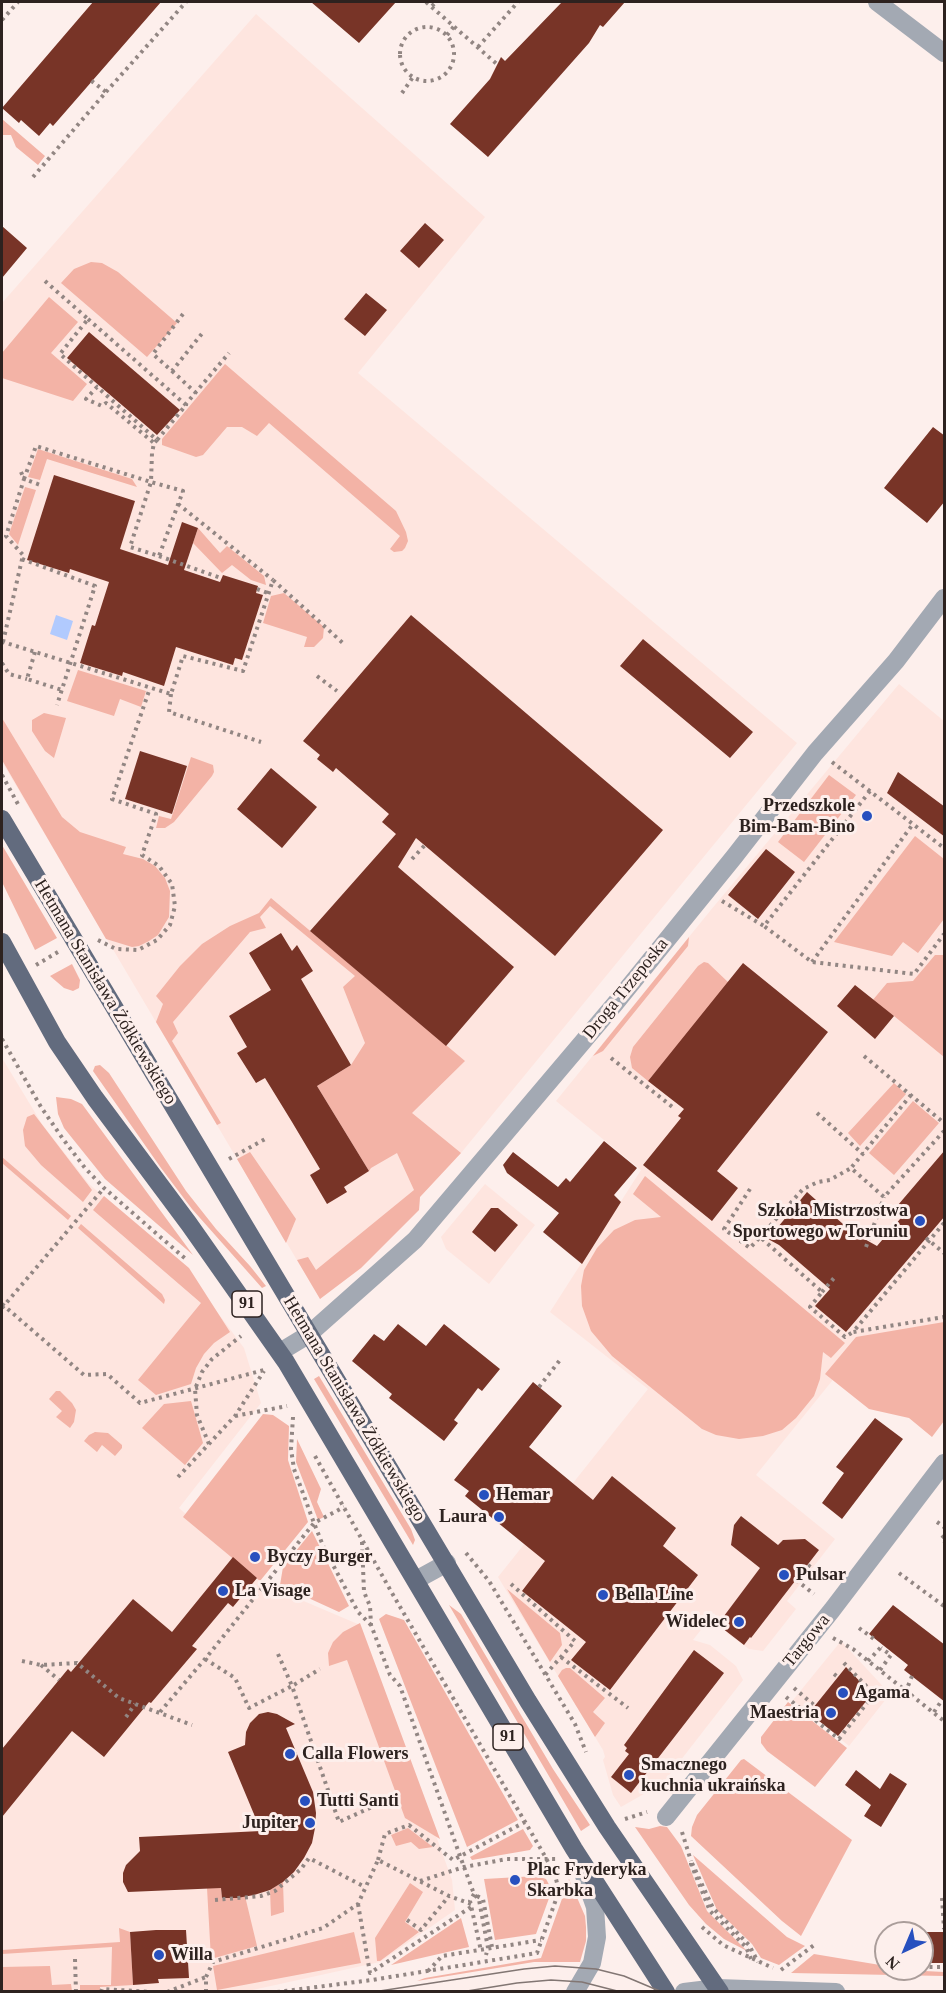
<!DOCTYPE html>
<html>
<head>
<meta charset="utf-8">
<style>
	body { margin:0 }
	#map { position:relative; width:946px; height:1993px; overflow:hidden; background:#fdefec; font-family:"Times New Roman",serif }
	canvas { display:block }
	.frame { position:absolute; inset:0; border:3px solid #2d221f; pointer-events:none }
	.north { position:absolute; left:874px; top:1921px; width:60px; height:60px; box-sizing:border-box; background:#fdefec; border:2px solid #aa9d9a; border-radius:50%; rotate:224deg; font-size:16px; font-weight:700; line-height:24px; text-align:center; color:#2d221f }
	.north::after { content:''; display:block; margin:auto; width:21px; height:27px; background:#2750bf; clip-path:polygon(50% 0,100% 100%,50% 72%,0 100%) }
</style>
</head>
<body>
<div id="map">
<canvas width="946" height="1993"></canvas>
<div class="frame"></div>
<div class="north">N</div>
</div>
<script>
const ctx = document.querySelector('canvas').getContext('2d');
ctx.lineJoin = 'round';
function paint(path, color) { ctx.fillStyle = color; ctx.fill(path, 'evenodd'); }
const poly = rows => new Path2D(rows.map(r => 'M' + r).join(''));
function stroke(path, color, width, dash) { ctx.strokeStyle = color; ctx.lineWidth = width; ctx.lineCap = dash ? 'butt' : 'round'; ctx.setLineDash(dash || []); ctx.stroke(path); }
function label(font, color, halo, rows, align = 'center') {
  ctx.font = font + ' "Times New Roman",serif'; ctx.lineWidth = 6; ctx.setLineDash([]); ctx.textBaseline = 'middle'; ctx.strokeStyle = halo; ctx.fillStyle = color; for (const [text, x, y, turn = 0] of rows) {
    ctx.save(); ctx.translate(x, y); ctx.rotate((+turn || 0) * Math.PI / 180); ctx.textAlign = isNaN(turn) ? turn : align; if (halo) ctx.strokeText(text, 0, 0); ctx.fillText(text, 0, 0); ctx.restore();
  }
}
paint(poly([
	[256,14,485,217,358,373,797,743,461,1153,420,1197,419,1210,361,1268,320,1299,2,762,2,303],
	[899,684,944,721,944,1049,941,1054,944,1057,944,1395,861,1345,756,1475,835,1539,787,1601,796,1609,763,1651,749,1649,728,1634,714,1613,693,1640,710,1645,736,1666,743,1680,663,1783,621,1807,613,1795,603,1760,605,1757,603,1750,498,1577,648,1389,550,1312,641,1170,556,1101,710,911],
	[2,1058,42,1124,89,1184,180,1262,244,1348,261,1403,179,1508,266,1585,360,1625,452,1880,455,1910,380,1962,248,1991,2,1991],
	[485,1184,535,1225,489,1284,446,1249,441,1237],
	[841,1641,890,1694,849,1746,793,1700]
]), '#fee5df');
paint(poly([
	[2,119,45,156,38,165,16,147,11,135,2,135],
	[91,262,102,263,118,272,177,323,147,357,61,283,74,269],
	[49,297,78,322,51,353,87,384,73,401,2,378,2,353],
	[225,364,396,511,406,532,408,541,405,548,402,551,394,552,390,549,400,536,269,423,257,436,242,427,227,427,203,455,196,457,162,445,162,439],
	[38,449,132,479,137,487,47,459,40,480,28,477],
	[25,487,36,490,18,545,9,534],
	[198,528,220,553,227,546,264,576,266,585,251,580,232,565,222,573,193,543],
	[284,593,324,627,323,638,314,647,304,647,307,637,263,623,271,596],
	[78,670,146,691,141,707,120,699,114,716,67,701],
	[44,713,66,718,54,758,45,751,32,731,32,720],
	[2,718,62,817,80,832,126,847,123,854,143,859,155,866,165,878,170,891,169,917,158,935,149,941,139,946,132,947,106,939,2,760],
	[191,757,213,765,214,772,212,776,174,822,165,828,156,828,159,816,171,819],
	[829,775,856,795,804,862,778,842],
	[915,836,944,859,944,919,918,953,903,942,892,956,834,942],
	[2,845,57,938,35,950,2,882],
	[271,898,465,1061,412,1113,461,1153,420,1197,419,1210,361,1268,320,1299,297,1260,308,1257,316,1270,414,1190,397,1153,371,1168,369,1171,317,1086,351,1065,365,1043,343,987,355,976,270,906,260,917,266,928,250,932,173,1022,178,1033,172,1041,221,1123,217,1125,156,1022,163,1004,156,996,180,966,202,944,230,926,259,913],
	[689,937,688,946,603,1051,593,1056],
	[935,955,944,955,944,1057,894,1016,872,1001,887,983,913,981],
	[704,962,708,963,729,983,648,1081,632,1068,630,1057,633,1047,698,966],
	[72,964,80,980,79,988,73,991,64,988,50,976],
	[100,1065,109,1073,186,1191,216,1229,250,1266,266,1286,262,1288,192,1209,161,1168,93,1071,95,1066],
	[894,1083,906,1094,860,1146,848,1133],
	[56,1097,71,1099,82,1104,193,1255,105,1179,64,1128,58,1114],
	[913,1101,939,1123,894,1175,869,1153],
	[34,1114,92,1190,83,1202,41,1165,25,1146,23,1130,27,1117],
	[250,1152,296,1219,286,1243,237,1159],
	[2,1157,71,1216,68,1220,2,1163],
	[645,1176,845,1343,831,1358,823,1352,820,1379,814,1396,796,1418,782,1430,763,1436,739,1439,716,1435,702,1429,612,1356,591,1331,582,1306,581,1286,584,1270,597,1248,614,1230,635,1220,661,1217,633,1194],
	[104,1196,189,1268,230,1332,214,1343,204,1354,196,1368,191,1384,156,1395,138,1380,201,1303,93,1210],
	[81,1224,162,1294,165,1300,164,1304,78,1228],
	[944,1322,944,1421,932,1437,909,1418,869,1409,825,1374,856,1337],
	[319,1376,411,1529,415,1540,413,1545,314,1379],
	[56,1391,60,1391,72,1403,76,1410,74,1422,70,1428,56,1417,62,1411,49,1399],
	[191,1401,203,1443,185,1465,142,1428,164,1404],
	[263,1414,273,1415,289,1426,288,1460,308,1522,260,1581,183,1517],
	[95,1432,108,1433,122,1445,122,1448,115,1456,102,1445,97,1452,84,1441,89,1435],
	[297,1439,321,1489,317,1502,324,1517,318,1520,296,1462],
	[312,1531,349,1606,339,1612,280,1585,283,1567],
	[507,1589,560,1633,562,1645,550,1662],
	[449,1605,461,1614,553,1769,590,1825,581,1831],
	[386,1614,404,1620,518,1820,467,1847,379,1619],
	[360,1623,440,1839,405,1818,347,1660,329,1666,328,1653,333,1642,343,1632],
	[566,1668,570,1668,605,1698,593,1712,605,1723,595,1737,558,1676,562,1670],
	[788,1702,847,1748,815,1787,767,1751,761,1743,761,1737],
	[744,1759,852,1840,801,1936,782,1921,691,1836,692,1827,697,1815,741,1760],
	[660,1826,667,1827,681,1846,707,1911,747,1951,724,1939,706,1924,689,1905,635,1827,649,1829],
	[408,1828,433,1847,419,1849,411,1842,396,1846,391,1835],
	[523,1829,533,1846,530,1850,472,1860,470,1857],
	[693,1855,787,1937,805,1946,779,1965,761,1958,752,1944,717,1910],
	[537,1876,546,1879,552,1890,536,1934,495,1940,484,1879],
	[569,1879,585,1916,586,1927,586,1941,580,1962,534,1962,417,1981,425,1978,541,1958],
	[283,1882,284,1912,271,1916,270,1890],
	[410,1883,423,1892,405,1922,419,1932,380,1961,377,1961,375,1938],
	[207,1888,221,1888,222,1898,245,1896,257,1946,211,1959],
	[461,1918,469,1947,391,1965],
	[119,1928,130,1932,133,1985,100,1987,100,1991,80,1991,80,1985,111,1985,112,1947,2,1954,2,1950,120,1942],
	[354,1932,361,1963,217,1990,213,1966],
	[814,1954,886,1966,886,1969,944,1972,944,1976,791,1973],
	[50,1966,52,1985,71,1984,72,1991,2,1991,2,1967]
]), '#f3b3a6');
paint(poly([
	[56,615,73,621,67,640,50,634]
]), '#b1cafe');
paint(poly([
	[93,2,161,2,53,126,50,123,39,136,21,120,19,123,2,108],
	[311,2,396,2,359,43],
	[562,2,625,2,603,27,600,25,589,43,488,157,450,124,490,79,501,57,505,61],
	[425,223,444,240,419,268,400,251],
	[2,226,27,248,2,278],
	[366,293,387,310,365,336,344,319],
	[89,332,180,410,157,435,67,358],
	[933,427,945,436,945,501,927,523,884,488],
	[54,475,135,501,120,549,168,565,182,522,198,528,184,570,220,582,223,575,258,586,256,593,263,595,242,660,235,658,233,665,176,647,164,686,123,672,122,676,80,663,92,625,95,626,109,582,70,569,69,573,27,560],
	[411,615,663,830,555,956,416,838,398,867,514,967,446,1046,310,931,396,834,382,822,389,814,336,768,333,772,317,759,320,755,303,741],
	[643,639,753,732,730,758,620,666],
	[140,751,187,766,172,814,125,799],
	[271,768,317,807,282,848,237,809],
	[898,772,945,807,945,837,887,793],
	[766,849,795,872,758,919,728,895],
	[281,933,292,951,297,945,313,971,301,979,351,1065,317,1086,369,1171,344,1187,347,1192,327,1204,310,1175,320,1169,292,1122,265,1078,256,1083,237,1053,247,1047,229,1016,271,990,249,953],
	[743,963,828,1032,717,1171,738,1188,712,1221,643,1165,681,1118,678,1116,684,1109,648,1081],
	[855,985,894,1016,875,1039,837,1006],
	[604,1141,637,1168,614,1195,621,1202,582,1264,543,1232,559,1213,507,1173,503,1165,513,1152,558,1187,566,1178,570,1182],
	[945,1150,945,1216,846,1332,815,1306,830,1289,779,1245,768,1239,807,1192,852,1232,877,1246,906,1212,898,1205],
	[491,1208,498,1208,518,1225,495,1252,472,1232],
	[398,1324,426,1346,444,1324,500,1369,482,1391,478,1388,454,1420,458,1423,444,1441,389,1398,392,1394,352,1361,374,1334,384,1341],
	[533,1382,562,1406,529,1447,593,1500,612,1476,676,1528,663,1546,698,1575,610,1690,571,1660,586,1642,522,1591,545,1561,465,1496,469,1491,454,1480],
	[875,1418,903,1439,842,1519,822,1503,844,1473,836,1467],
	[741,1516,778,1545,783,1540,805,1539,819,1550,751,1638,750,1637,744,1645,722,1628,724,1616,760,1568,731,1545,734,1525],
	[233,1557,257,1578,233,1607,228,1603,192,1646,197,1649,151,1703,149,1702,104,1757,72,1731,2,1817,2,1749,68,1669,71,1672,133,1599,172,1632],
	[893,1605,945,1645,945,1702,904,1670,908,1665,869,1634],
	[694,1650,724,1673,631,1793,611,1777,629,1754,625,1751,627,1748,624,1745],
	[846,1667,872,1694,838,1736,809,1713],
	[268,1712,277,1714,295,1724,286,1728,313,1792,316,1813,315,1828,312,1843,304,1858,294,1872,283,1882,270,1890,254,1895,237,1898,222,1898,221,1888,128,1892,123,1882,123,1873,126,1865,140,1851,139,1837,261,1831,228,1752,245,1745,246,1732,250,1723,259,1714],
	[856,1770,880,1789,890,1773,907,1784,881,1827,864,1816,871,1805,845,1785],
	[156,1930,186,1930,189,1978,158,1979,159,1983,133,1985,130,1932],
	[922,1932,945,1932,945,1963,922,1963]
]), '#783427');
stroke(poly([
	[426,2,499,66],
	[432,6,436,2],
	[2,20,18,2],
	'400 54a27 27 0 1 1 54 0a27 27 0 1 1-54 0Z',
	[447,35,455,25],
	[478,47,518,2],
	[106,92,186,2],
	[402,93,413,77],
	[33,177,106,92,89,79],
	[45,281,88,319,60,354,97,387],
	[183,314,153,354,172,371,204,331],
	[88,319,186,405,157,440],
	[172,371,196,393],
	[185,405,229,353],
	[21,472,24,479,36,446,151,482,130,547,159,556,183,491,151,482,152,453,154,443,157,440,97,387,86,399,102,406,106,403,154,443],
	[178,504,273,580],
	[159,556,221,578],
	[22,559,95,586,57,705],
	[257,589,268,593],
	[3,642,23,555,6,536,24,479,43,486],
	[2,643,3,642,171,694,183,656,243,671,273,580,344,644],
	[35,652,27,679,62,690],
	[2,663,9,674,27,679],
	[317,676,337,691],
	[171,694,169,712,261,742],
	[832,762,944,848],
	[2,775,19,806],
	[870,791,764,926,812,962,914,974,944,934],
	[412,859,425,845],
	[722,901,764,926],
	[98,940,116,949,138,950,157,940,170,925,175,906,172,884,159,866,142,855,156,814,112,799,150,688],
	[812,962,913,824],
	[36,965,58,952],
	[2,1039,41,1107,63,1139,85,1168,104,1188,188,1261],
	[864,1056,944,1123],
	[611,1058,675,1109],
	[911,1095,851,1168,884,1197,944,1131],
	[817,1113,863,1154],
	[229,1159,267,1138],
	[750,1189,724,1229,750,1248,760,1237,822,1292,810,1307,845,1337,853,1332],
	[944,1223,853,1332,944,1317],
	[760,1237,803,1189,818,1182,830,1180,851,1168],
	[926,1238,944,1253],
	[866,1247,884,1197],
	[822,1292,834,1278],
	[2,1304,84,1375,107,1374,140,1403,264,1370],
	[2,1308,104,1188],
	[539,1387,560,1360],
	[235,1416,287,1406],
	[293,1417,291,1449,294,1469,314,1523,324,1548,358,1612,371,1625],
	[209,1444,197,1415,195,1389,202,1372,212,1359,241,1336],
	[178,1477,235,1416,264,1371],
	[937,1522,944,1527],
	[944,1536,941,1539,944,1541],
	[362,1542,364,1592,370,1606,371,1625,390,1675,400,1686,460,1856,474,1894,479,1900,488,1948,486,1955],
	[466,1553,489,1581,575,1724,586,1752],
	[808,1565,826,1578],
	[899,1573,944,1606],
	[796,1580,814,1594],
	[511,1584,575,1641,545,1675],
	[859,1628,874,1639],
	[833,1638,853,1649,906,1691],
	[278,1654,292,1686,320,1669],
	[561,1657,628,1708],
	[205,1659,235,1678,249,1708,292,1686,339,1822,374,1806],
	[22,1661,41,1665,77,1663,119,1698,192,1725],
	[868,1661,883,1645],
	[41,1665,59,1680],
	[880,1670,891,1655,881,1648],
	[834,1674,838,1677],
	[912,1676,906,1691,944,1721],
	[794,1688,815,1706],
	[786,1697,839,1739,874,1694,843,1662],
	[160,1712,210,1653,314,1523,344,1507],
	[934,1712,942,1700],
	[126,1717,135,1704],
	[625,1819,647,1812],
	[682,1832,691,1861],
	[378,1860,385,1834,409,1825,453,1860,525,1822],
	[420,1881,464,1867,507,1859,557,1859],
	[474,1894,470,1901,481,1951],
	[477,1896,483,1899,492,1947],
	[942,1898,944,1929],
	[215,1900,261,1896,275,1891,301,1869,309,1858,365,1887],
	[358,1904,370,1973,471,1907],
	[407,1920,421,1930,449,1896],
	[702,1927,723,1945,773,1968],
	[75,1959,76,1992],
	[751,1959,746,1947,710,1911,691,1864,691,1861,713,1908,749,1945,758,1962],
	[922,1967,944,1967],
	[781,1970,814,1945],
	[428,1971,442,1956,541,1940],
	[101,1992,102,1989,152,1992],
	[167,1992,206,1977],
	[206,1992,206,1977,213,1962,323,1928,358,1904,378,1860,449,1896,471,1904],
	[277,1992,372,1980,537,1953,559,1891,556,1879,546,1858,392,1593,315,1456]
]), '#928683', 4, [3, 4.5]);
stroke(poly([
	[877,2,944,53],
	[280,1352,308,1335,415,1240,614,1005,734,857,815,753,896,661,944,598],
	[416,1580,447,1563],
	[666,1817,832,1610,944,1463],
	[575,1992,592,1963,597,1937,595,1907,582,1870],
	[684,1992,717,1988,836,1992]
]), '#a3a9b3', 18);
stroke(poly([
	[2,819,528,1701,607,1827,720,1992],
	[2,942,57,1042,95,1098,189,1224,286,1362,574,1849,666,1992]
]), '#626b7e', 18);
stroke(poly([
	[373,1992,524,1969,555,1966,596,1969,624,1976,662,1992],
	[461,1992,517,1983,551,1980,582,1982,621,1992]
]), '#827673', 1.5);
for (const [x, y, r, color] of [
	[867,816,6,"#2750bf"],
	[920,1221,6,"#2750bf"],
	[484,1495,6,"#2750bf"],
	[499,1517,6,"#2750bf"],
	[255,1557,6,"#2750bf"],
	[784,1575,6,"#2750bf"],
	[223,1591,6,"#2750bf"],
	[603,1595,6,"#2750bf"],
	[739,1622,6,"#2750bf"],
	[843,1693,6,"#2750bf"],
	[831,1713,6,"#2750bf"],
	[290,1754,6,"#2750bf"],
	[629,1775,6,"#2750bf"],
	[305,1801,6,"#2750bf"],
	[310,1823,6,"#2750bf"],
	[515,1880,6,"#2750bf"],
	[159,1955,6,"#2750bf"]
]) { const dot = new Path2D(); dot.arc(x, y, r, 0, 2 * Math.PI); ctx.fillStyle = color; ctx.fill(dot); stroke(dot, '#fdefec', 2); }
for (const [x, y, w] of [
	[247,1304,30],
	[508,1737,30]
]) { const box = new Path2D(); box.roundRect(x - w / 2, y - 13, w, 26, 4.5); ctx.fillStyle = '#fdefec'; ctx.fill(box); stroke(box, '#2d221f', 1.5); }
label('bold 16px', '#2d221f', null, [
	["91",247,1304],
	["91",508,1737]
]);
label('bold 18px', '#2d221f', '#fdefec', [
	["Przedszkole",855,806,"right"],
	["Bim-Bam-Bino",855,827,"right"],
	["Szkoła Mistrzostwa",908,1211,"right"],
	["Sportowego w Toruniu",908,1232,"right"],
	["Hemar",496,1495],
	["Laura",487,1517,"right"],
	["Byczy Burger",267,1557],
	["Pulsar",796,1575],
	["La Visage",235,1591],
	["Bella Line",615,1595],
	["Widelec",727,1622,"right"],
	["Agama",855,1693],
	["Maestria",819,1713,"right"],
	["Calla Flowers",302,1754],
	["Smacznego",641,1765],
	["kuchnia ukraińska",641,1786],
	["Tutti Santi",317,1801],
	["Jupiter",298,1823,"right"],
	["Plac Fryderyka",527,1870],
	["Skarbka",527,1891],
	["Willa",171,1955]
], 'left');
label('18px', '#2d221f', '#fdefec', [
	["Droga Trzeposka",626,989,-51],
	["Hetmana Stanisława Żółkiewskiego",105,992,59],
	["Hetmana Stanisława Żółkiewskiego",354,1409,59],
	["Targowa",807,1641,-51]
]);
</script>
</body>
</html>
